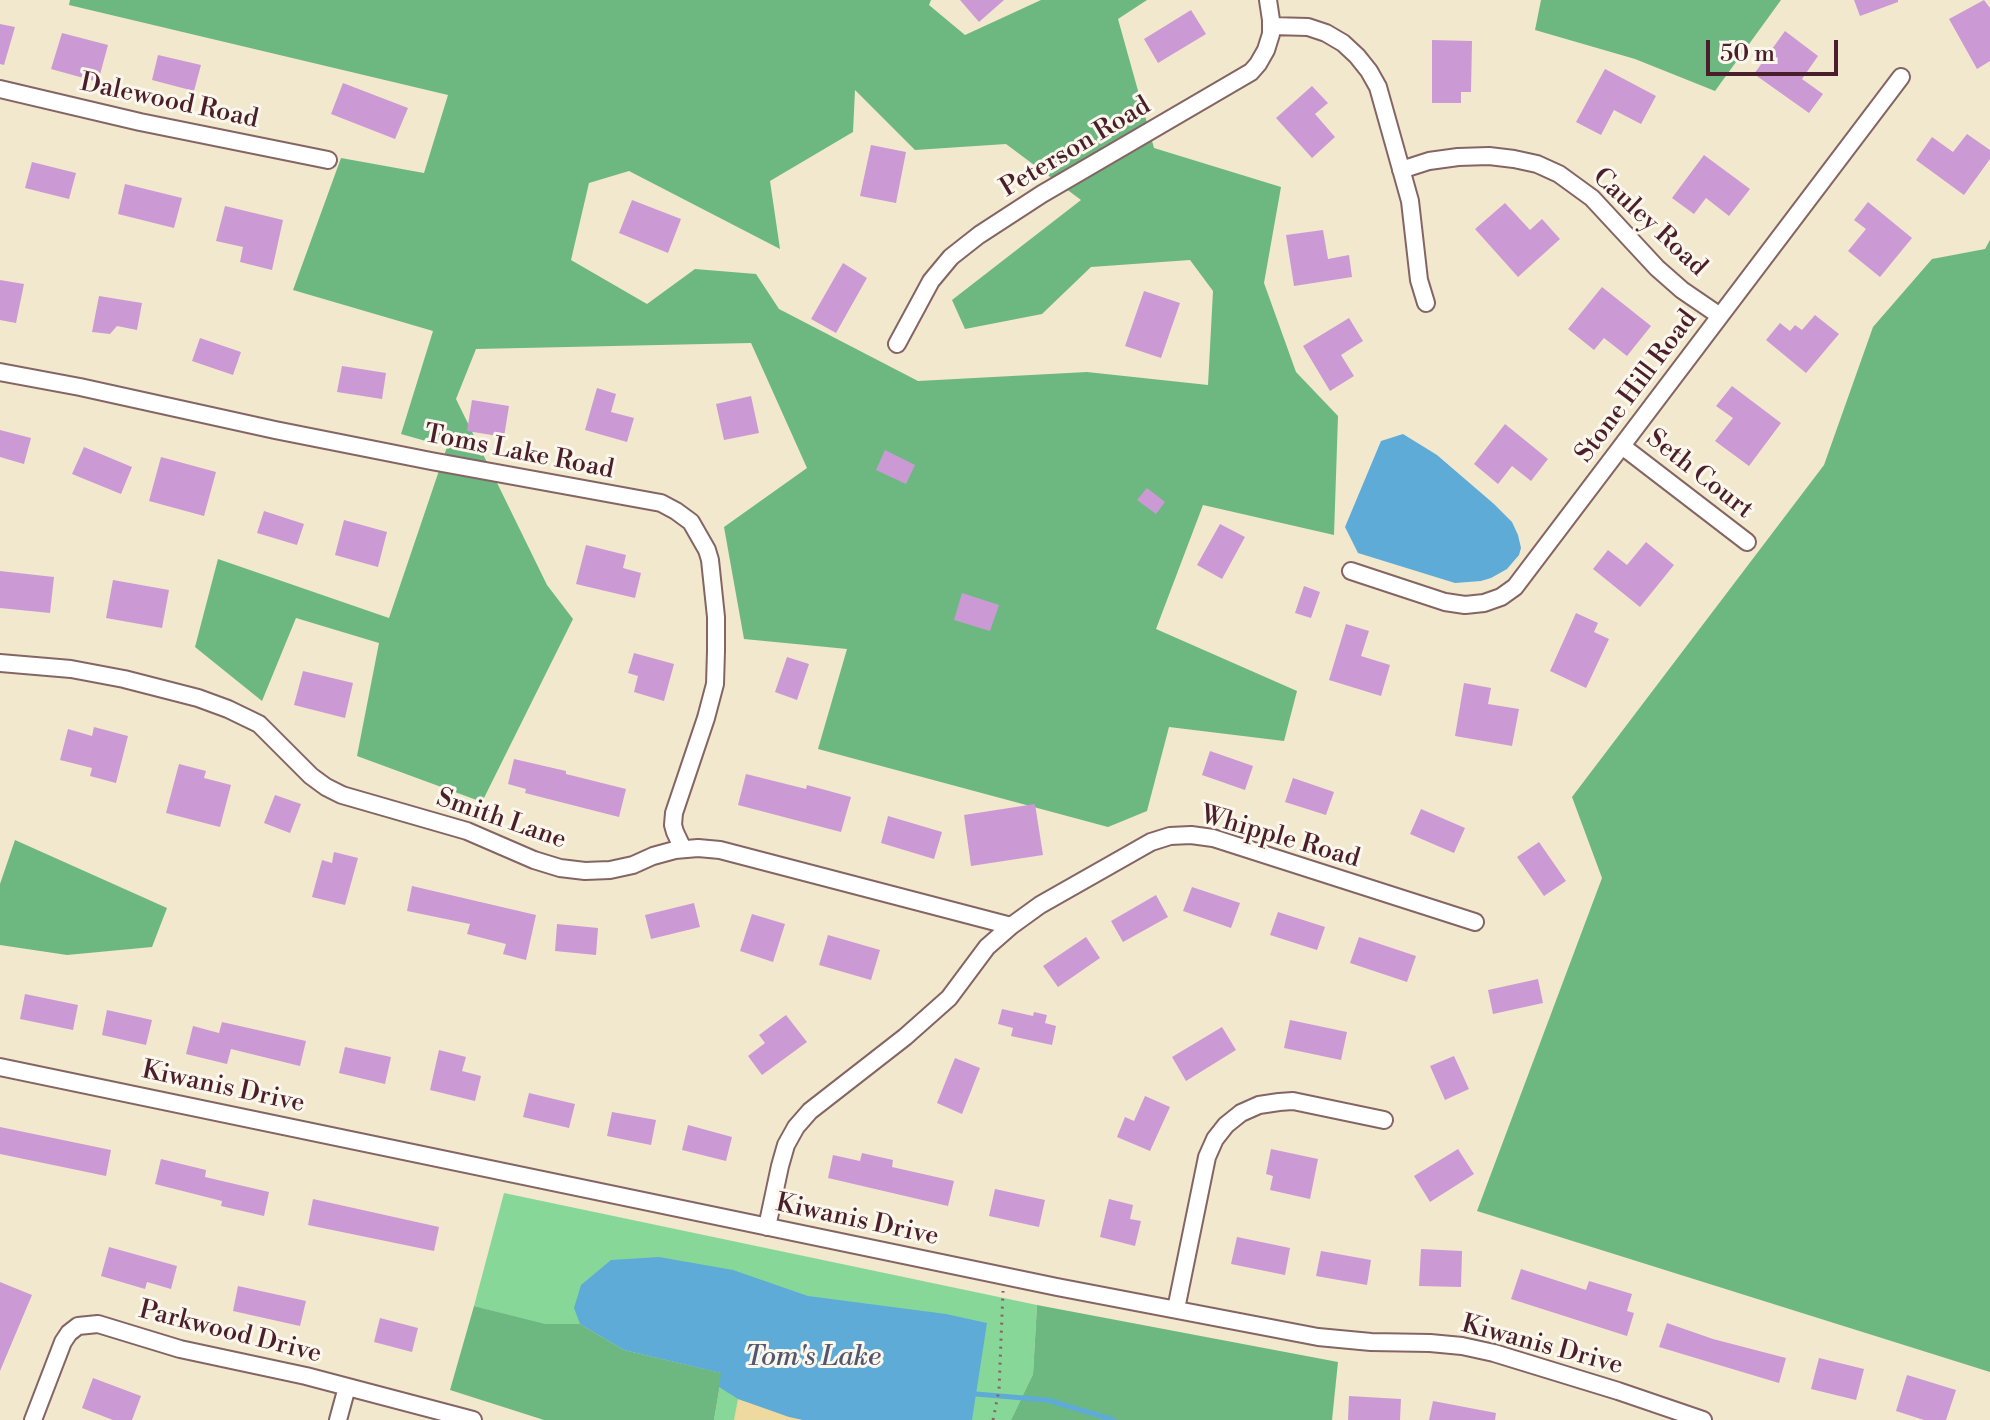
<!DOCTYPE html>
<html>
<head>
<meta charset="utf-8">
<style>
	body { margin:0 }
	#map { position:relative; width:1990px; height:1420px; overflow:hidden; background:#f2e8ce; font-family:"Libre Bodoni",serif }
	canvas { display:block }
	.scale { position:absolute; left:1706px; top:40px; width:132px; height:36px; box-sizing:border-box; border:4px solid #4a1f2b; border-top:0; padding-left:10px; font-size:24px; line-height:28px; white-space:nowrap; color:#4a1f2b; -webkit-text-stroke:6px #fbf7ec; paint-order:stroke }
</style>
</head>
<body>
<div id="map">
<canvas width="1990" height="1420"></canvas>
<div class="scale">50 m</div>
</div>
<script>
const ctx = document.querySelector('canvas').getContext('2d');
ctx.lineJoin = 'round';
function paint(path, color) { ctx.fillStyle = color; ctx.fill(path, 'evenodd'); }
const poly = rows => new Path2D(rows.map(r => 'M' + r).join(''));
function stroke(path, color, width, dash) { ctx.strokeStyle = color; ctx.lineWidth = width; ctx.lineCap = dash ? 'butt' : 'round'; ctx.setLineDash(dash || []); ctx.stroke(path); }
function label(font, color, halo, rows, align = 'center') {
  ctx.font = font + ' "Libre Bodoni",serif'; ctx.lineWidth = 6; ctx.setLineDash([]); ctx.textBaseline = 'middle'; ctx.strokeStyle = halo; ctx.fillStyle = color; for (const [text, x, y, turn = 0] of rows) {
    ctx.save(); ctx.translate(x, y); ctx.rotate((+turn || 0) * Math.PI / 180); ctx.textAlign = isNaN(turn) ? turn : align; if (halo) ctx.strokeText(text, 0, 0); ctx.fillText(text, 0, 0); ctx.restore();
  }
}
paint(poly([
	[504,1193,1037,1305,1033,1374,1011,1420,714,1420,722,1373,624,1350,580,1324,545,1325,474,1306]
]), '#87d898');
paint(poly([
	[70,0,931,0,929,5,965,35,1041,0,1147,0,1118,19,1154,148,1281,187,1264,283,1296,372,1338,416,1334,535,1203,505,1156,629,1297,691,1284,741,1169,727,1147,811,1108,827,818,749,847,649,744,639,724,527,807,468,751,343,476,349,456,399,547,585,573,619,482,802,357,756,379,643,296,618,262,701,195,647,218,559,389,618,447,447,401,434,433,331,293,290,341,158,424,173,448,95,69,5],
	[855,90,915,150,1006,144,1081,200,952,300,965,329,1042,314,1091,267,1190,260,1213,291,1208,385,1087,372,918,381,779,309,756,274,695,269,647,304,571,260,589,183,629,171,780,249,770,181,853,132],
	[1541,0,1781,0,1715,91,1635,59,1535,30],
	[1990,240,1990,1372,1477,1211,1602,878,1572,797,1824,465,1873,327,1932,259,1985,249],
	[15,840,167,908,152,947,67,955,0,945,0,884],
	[1037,1305,1338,1362,1332,1420,1011,1420,1033,1374],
	[474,1306,545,1324,580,1324,624,1350,722,1373,714,1420,544,1420,450,1390]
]), '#6db880');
paint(poly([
	[738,1399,815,1420,734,1420]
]), '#eeda9e');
paint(poly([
	[1403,434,1437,455,1494,504,1512,522,1518,535,1521,548,1519,555,1507,569,1491,578,1481,581,1455,583,1358,553,1345,527,1381,441],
	[659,1257,733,1270,808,1296,946,1314,987,1323,972,1420,803,1420,789,1417,738,1399,719,1387,721,1373,624,1350,580,1324,574,1308,581,1285,611,1260]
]), '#5eabd7');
stroke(poly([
	[976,1394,1047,1400,1114,1420]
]), '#5eabd7', 5);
paint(poly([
	[960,0,1004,0,979,22],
	[1854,0,1898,0,1898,2,1860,16],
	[1984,0,1990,8,1990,61,1977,69,1949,19],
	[1191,10,1206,34,1158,63,1144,39],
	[0,24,15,27,4,65,0,64],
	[1785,31,1818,56,1802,79,1823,94,1809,113,1754,74],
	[62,33,108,45,98,82,51,69],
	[1432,40,1472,41,1471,92,1461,92,1461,103,1432,103],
	[158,55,201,65,194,91,152,80],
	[1605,69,1656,96,1641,124,1614,110,1601,135,1576,122],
	[343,83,408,108,395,139,331,114],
	[1312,86,1328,103,1315,114,1335,137,1312,158,1276,118],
	[1967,134,1990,150,1990,159,1964,195,1916,160,1932,137,1953,152],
	[871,145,906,152,896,203,860,196],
	[1704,155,1750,189,1729,216,1706,198,1694,214,1672,198],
	[32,162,76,173,69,199,25,188],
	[125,184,182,198,174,228,118,214],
	[632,200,681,219,668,253,619,233],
	[1868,202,1912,238,1880,277,1848,251,1866,229,1854,220],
	[1505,203,1530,230,1542,219,1560,239,1518,277,1475,229],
	[225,206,283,220,272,270,240,262,243,247,216,241],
	[1323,230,1328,259,1349,255,1352,277,1294,286,1286,235],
	[843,263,867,278,836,333,811,319],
	[0,280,24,284,16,323,0,320],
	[1602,287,1651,326,1627,356,1604,338,1594,350,1568,329],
	[1144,291,1180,303,1161,358,1125,346],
	[99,296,142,303,137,330,117,326,110,334,92,332],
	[1815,315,1839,334,1806,373,1766,340,1780,323,1790,331,1795,325,1802,330],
	[1349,318,1363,341,1341,355,1354,376,1330,391,1303,346],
	[200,338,241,352,233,375,192,361],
	[342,366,386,373,382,399,337,392],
	[1732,386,1781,423,1749,466,1715,441,1733,418,1716,406],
	[597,388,616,394,611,412,634,418,627,442,585,430],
	[751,396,759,433,724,440,716,404],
	[472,400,509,406,504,437,467,431],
	[1505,424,1548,459,1531,481,1512,466,1498,484,1474,464],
	[0,430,31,438,24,464,0,457],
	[84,447,132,467,121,494,72,474],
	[885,450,915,465,906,484,876,470],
	[161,457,216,472,204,516,149,501],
	[1147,488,1165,502,1156,514,1137,500],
	[264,511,304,524,297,545,257,533],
	[344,520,387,532,378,567,335,555],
	[1220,524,1245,537,1222,579,1197,565],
	[1646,542,1674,565,1640,607,1593,569,1608,550,1627,565],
	[586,545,626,555,623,568,641,573,635,598,576,584],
	[0,571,54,577,50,613,0,608],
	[113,580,169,590,162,628,106,618],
	[1304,586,1320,592,1311,618,1295,613],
	[962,593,999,605,990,631,954,620],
	[1576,613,1598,623,1594,632,1609,639,1586,688,1550,671],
	[1346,624,1369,631,1361,656,1390,665,1381,696,1329,680],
	[634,653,674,664,664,701,634,692,638,676,628,673],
	[787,657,809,664,797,700,775,692],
	[303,671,353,683,345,718,294,705],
	[1464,683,1491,688,1488,704,1519,709,1512,746,1455,736],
	[94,727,128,736,116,783,90,776,92,768,60,760,68,729,92,736],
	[1210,751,1253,766,1245,790,1202,775],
	[514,759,566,771,566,774,626,789,619,817,525,793,526,789,508,784],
	[179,764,206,771,204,778,231,785,220,827,166,813],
	[746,774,806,789,807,785,851,797,841,832,738,805],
	[1293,778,1334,792,1326,815,1285,802],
	[275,795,301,804,290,833,264,823],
	[1035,804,1043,855,971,866,964,815],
	[1421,809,1465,828,1454,853,1410,834],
	[888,816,942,832,934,859,881,843],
	[1539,842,1566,881,1544,896,1517,857],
	[334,852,358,858,345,905,312,897,322,860,332,863],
	[412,886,536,915,526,960,503,954,506,944,467,934,470,924,407,911],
	[1192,887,1240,903,1231,928,1183,911],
	[1156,895,1168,917,1123,942,1111,921],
	[694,903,700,927,651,939,645,915],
	[1278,912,1325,927,1317,950,1270,935],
	[752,914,785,924,773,962,740,951],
	[557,924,598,928,596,955,555,951],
	[828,935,880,950,871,980,819,965],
	[1086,937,1100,958,1058,987,1043,966],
	[1359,937,1416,956,1407,982,1350,963],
	[1538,979,1543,1003,1493,1014,1488,990],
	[25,994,78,1005,73,1030,20,1019],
	[1002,1009,1033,1016,1034,1012,1047,1015,1045,1023,1056,1026,1052,1045,1011,1036,1013,1028,998,1024],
	[107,1010,152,1020,146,1045,102,1035],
	[786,1015,807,1042,762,1075,748,1056,765,1043,759,1035],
	[1290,1020,1347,1032,1341,1060,1284,1048],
	[222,1022,306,1041,300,1066,231,1049,227,1064,186,1054,193,1026,219,1033],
	[1222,1027,1236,1050,1186,1081,1172,1057],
	[345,1047,391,1057,385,1084,339,1073],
	[439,1050,466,1057,462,1071,481,1076,475,1101,430,1090],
	[1454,1056,1469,1089,1445,1100,1430,1066],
	[955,1058,980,1068,962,1114,937,1103],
	[529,1093,575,1104,569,1128,523,1117],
	[1145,1096,1170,1107,1150,1151,1117,1137,1125,1117,1134,1121],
	[612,1112,656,1120,651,1145,607,1136],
	[688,1125,732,1137,726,1161,682,1150],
	[0,1127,111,1150,106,1176,0,1154],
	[1271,1149,1318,1159,1310,1199,1270,1190,1273,1176,1266,1174],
	[1458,1149,1474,1174,1430,1202,1414,1176],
	[862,1153,893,1160,892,1167,954,1181,948,1206,828,1178,833,1155,860,1161],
	[161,1159,206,1170,205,1177,269,1192,264,1216,221,1206,222,1201,155,1184],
	[995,1189,1045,1200,1039,1227,989,1216],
	[313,1199,439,1227,434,1251,308,1225],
	[1109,1199,1133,1205,1130,1219,1141,1221,1135,1246,1100,1237],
	[1237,1237,1290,1248,1285,1275,1231,1264],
	[109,1247,177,1266,171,1289,147,1282,145,1289,101,1276],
	[1421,1249,1462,1251,1461,1287,1419,1286],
	[1321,1251,1371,1260,1367,1285,1316,1276],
	[1521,1269,1586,1290,1589,1281,1632,1294,1627,1311,1634,1313,1627,1336,1511,1299],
	[0,1282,32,1295,0,1371],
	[238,1286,306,1301,300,1326,233,1311],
	[380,1318,418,1328,412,1352,374,1342],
	[1667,1323,1713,1339,1786,1358,1779,1383,1659,1347],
	[1819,1358,1864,1369,1856,1400,1811,1389],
	[1907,1375,1956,1390,1946,1420,1924,1420,1896,1411],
	[93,1378,141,1396,132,1420,113,1420,82,1408],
	[1349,1396,1401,1399,1400,1420,1348,1420],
	[1433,1401,1496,1413,1495,1420,1429,1420]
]), '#cb9ad4');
const minor = poly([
	[1271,26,1308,27,1326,33,1343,43,1357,56,1369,71,1378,87,1410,201,1419,280,1426,303],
	[0,89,140,122,328,160],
	[1401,170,1429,161,1458,157,1489,156,1514,159,1537,164,1559,174,1592,198,1657,268,1682,290,1720,316],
	[897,344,931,281,951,257,979,235,1042,194,1251,72,1258,64,1266,50,1271,34,1271,20,1268,0],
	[0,372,80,387,275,430,431,461,661,503,676,511,691,522,707,550,710,560,716,617,716,651,715,684,706,718,674,813,673,825,675,832,683,849],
	[1622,446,1747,542],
	[1351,571,1445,602,1465,605,1484,603,1501,597,1515,587,1901,77],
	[0,663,71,669,124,679,198,698,228,709,259,724,311,776,326,787,342,795,467,831,534,860,560,868,585,871,610,870,633,865,653,856,675,850,698,848,720,850,1011,926],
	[0,1067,1057,1287,1318,1337,1371,1342,1430,1343,1462,1346,1494,1353,1618,1391,1703,1420],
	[767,1227,780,1166,786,1145,796,1127,810,1111,905,1037,949,998,987,947,1011,926,1040,905,1151,842,1170,836,1191,835,1213,838,1475,922],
	[1176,1309,1207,1157,1215,1139,1226,1125,1241,1113,1259,1105,1279,1102,1293,1101,1384,1120],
	[33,1420,63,1342,69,1333,78,1326,98,1324,180,1349,306,1376,473,1420],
	[338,1420,347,1387]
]);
stroke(minor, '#856564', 20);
stroke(poly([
	[993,1420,999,1390,1003,1291]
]), '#856564', 3, [2, 6]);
stroke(minor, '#fff', 16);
label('26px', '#4a1f2b', '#fbf7ec', [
	["Dalewood Road",169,102,12],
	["Peterson Road",1076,148,-31],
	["Cauley Road",1649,223,43],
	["Stone Hill Road",1637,387,-53],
	["Toms Lake Road",519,453,11],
	["Seth Court",1699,475,38],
	["Smith Lane",501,820,19],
	["Whipple Road",1280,838,16],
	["Kiwanis Drive",223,1088,12],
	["Kiwanis Drive",857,1221,12],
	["Parkwood Drive",230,1333,14],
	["Kiwanis Drive",1542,1346,15]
]);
label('italic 28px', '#525770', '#fbf7ec', [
	["Tom's Lake",813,1358]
]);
</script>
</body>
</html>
